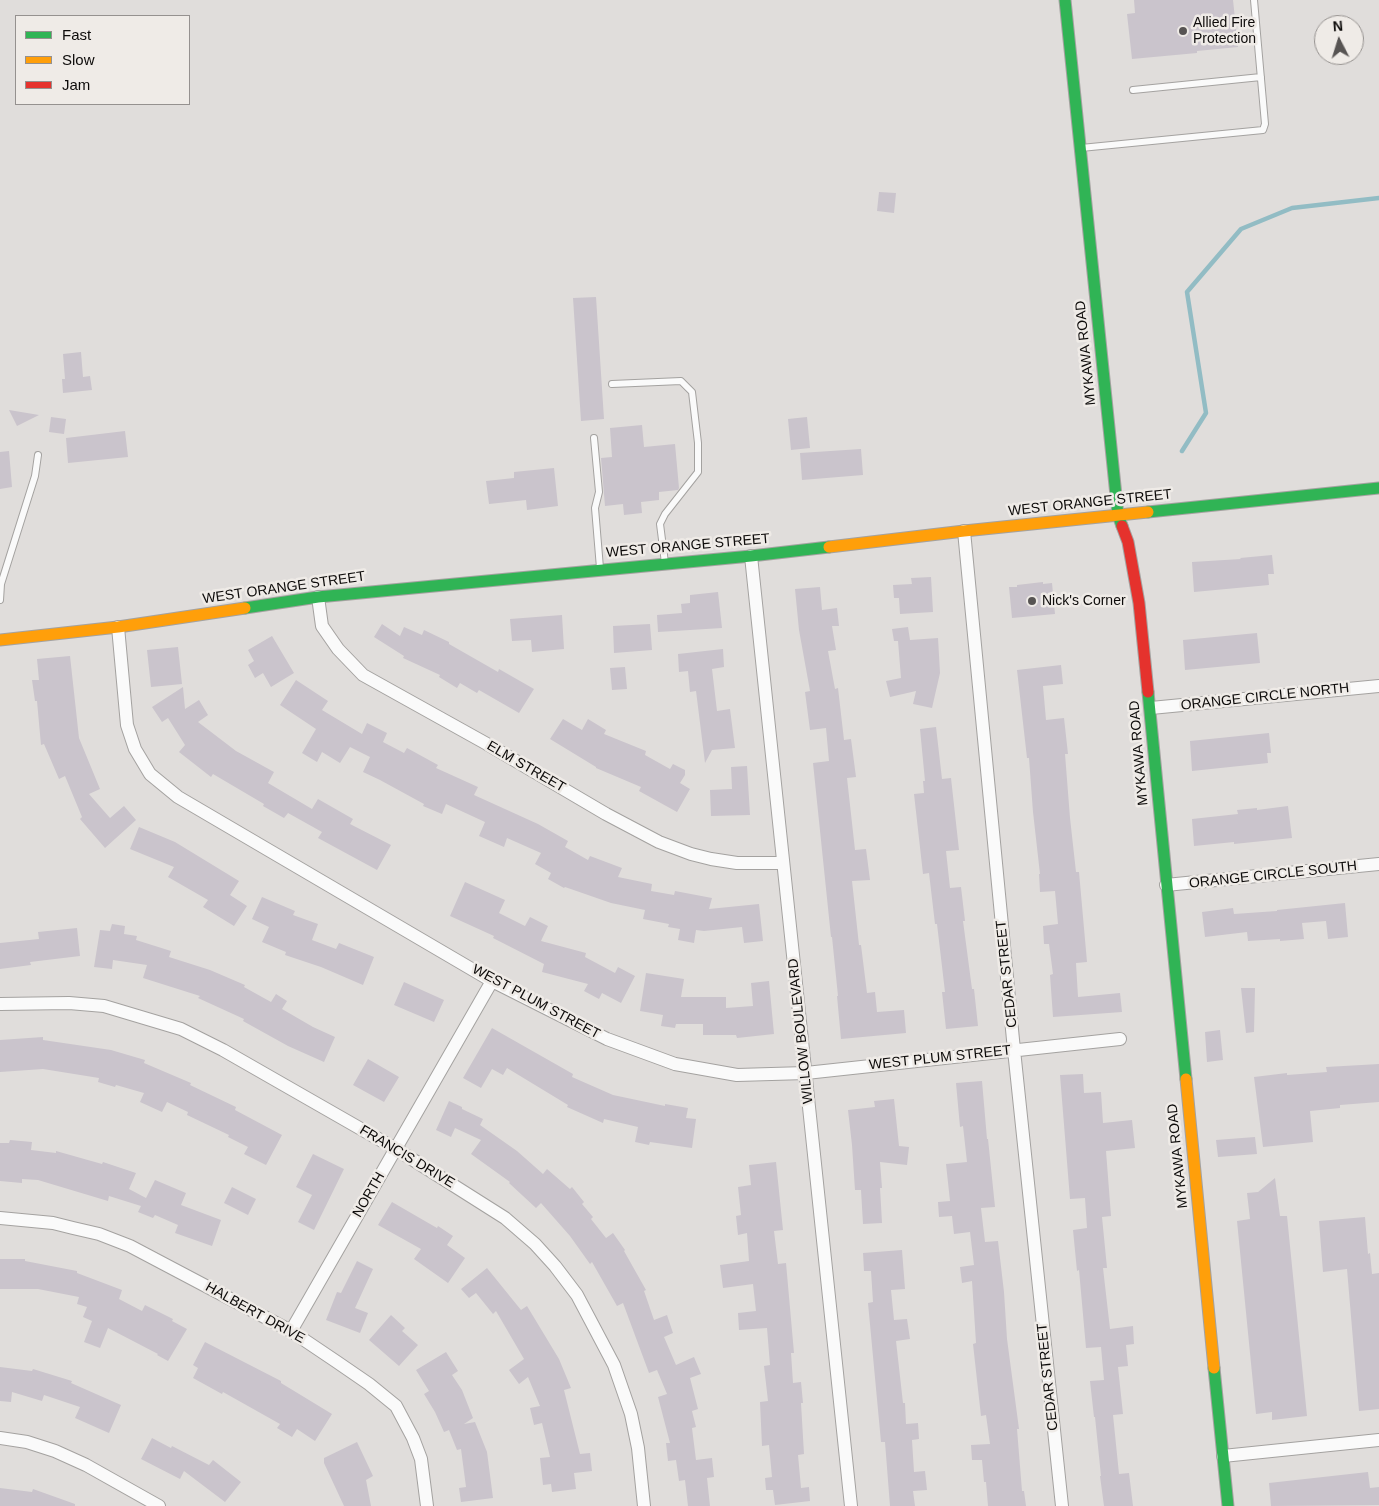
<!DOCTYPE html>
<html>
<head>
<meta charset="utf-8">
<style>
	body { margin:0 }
	#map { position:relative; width:1379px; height:1506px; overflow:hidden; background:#e0dddb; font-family:Helvetica,sans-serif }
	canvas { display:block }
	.legend { position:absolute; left:15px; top:15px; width:175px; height:90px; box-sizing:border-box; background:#efebe7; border:1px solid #95918f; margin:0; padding:6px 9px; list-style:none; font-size:15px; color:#0d0b0a }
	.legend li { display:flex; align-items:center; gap:10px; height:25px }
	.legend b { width:25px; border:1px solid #95918f }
	.north { position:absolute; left:1314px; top:15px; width:50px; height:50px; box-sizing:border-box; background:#efebe7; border:1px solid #95918f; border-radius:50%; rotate:355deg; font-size:14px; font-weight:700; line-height:20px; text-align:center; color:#0d0b0a }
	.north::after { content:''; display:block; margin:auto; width:18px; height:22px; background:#575453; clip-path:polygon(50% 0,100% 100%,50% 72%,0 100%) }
</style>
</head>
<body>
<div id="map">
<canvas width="1379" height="1506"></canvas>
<ul class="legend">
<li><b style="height:6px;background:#30b455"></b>Fast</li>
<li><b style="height:6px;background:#ff9f0a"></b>Slow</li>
<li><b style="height:6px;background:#e5322d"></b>Jam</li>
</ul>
<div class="north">N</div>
</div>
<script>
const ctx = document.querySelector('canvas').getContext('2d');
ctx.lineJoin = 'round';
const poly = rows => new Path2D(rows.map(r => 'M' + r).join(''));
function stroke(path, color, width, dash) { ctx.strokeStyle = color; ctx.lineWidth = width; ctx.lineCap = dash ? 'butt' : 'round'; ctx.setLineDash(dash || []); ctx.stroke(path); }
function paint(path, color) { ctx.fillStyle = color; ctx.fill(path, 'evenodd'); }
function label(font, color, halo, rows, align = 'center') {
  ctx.font = font + ' Helvetica,sans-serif'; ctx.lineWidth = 5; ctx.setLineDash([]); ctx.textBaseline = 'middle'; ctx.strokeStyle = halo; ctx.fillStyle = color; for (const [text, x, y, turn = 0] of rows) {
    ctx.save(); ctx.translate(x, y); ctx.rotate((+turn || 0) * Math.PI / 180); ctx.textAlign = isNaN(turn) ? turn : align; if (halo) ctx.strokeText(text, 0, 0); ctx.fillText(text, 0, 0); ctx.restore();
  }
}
stroke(poly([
	[1182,451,1206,413,1187,292,1241,229,1292,208,1379,198]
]), '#92bcc4', 4.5);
paint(poly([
	[1134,0,1233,0,1238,47,1197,51,1197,53,1132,59,1127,14,1135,13],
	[879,192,896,193,894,213,877,211],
	[596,297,604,419,581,421,573,298],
	[81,352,83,377,90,376,92,390,63,393,62,379,65,379,63,354],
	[9,410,39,415,17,426],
	[51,417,66,419,64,434,49,432],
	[807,417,810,448,791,450,788,419],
	[642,425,644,447,675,444,679,488,678,490,659,492,659,500,641,502,642,513,624,515,623,504,605,506,601,458,612,457,610,428],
	[125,431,128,457,68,463,66,438],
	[861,449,863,475,802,480,800,453],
	[9,451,12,487,0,489,0,452],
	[554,468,558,506,527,510,526,500,489,504,486,481,514,478,514,472],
	[1272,555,1274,574,1268,574,1269,585,1194,592,1192,562,1241,559,1240,558],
	[931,577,933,612,900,614,899,598,894,598,893,585,912,584,911,578],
	[1043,582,1043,584,1052,583,1055,614,1012,618,1009,587,1017,587,1017,585],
	[820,587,822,610,837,608,839,626,832,626,836,650,828,651,835,689,838,688,844,740,851,739,856,777,847,778,855,850,866,849,870,880,852,881,859,945,861,945,867,993,875,992,877,1012,904,1010,906,1033,841,1039,837,996,838,996,832,937,831,937,813,763,829,761,826,728,810,730,805,692,810,691,799,630,795,589],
	[718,592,722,628,658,632,657,615,682,613,681,604,690,603,690,595],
	[562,615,564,649,532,652,531,640,512,641,510,619],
	[382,624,400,636,404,627,422,635,424,630,449,642,449,644,498,672,499,669,534,689,519,713,479,690,477,693,460,683,457,688,439,677,440,675,403,658,404,656,374,637],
	[650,624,652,650,614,653,613,626],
	[908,627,910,640,938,638,940,673,932,708,913,704,916,691,890,697,886,681,901,678,898,641,894,641,892,629],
	[1257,633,1260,663,1185,670,1183,640],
	[272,636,294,673,271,687,263,673,255,678,248,665,254,661,248,650],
	[178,647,182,684,151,687,147,650],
	[723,649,724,667,712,669,717,711,730,709,735,748,712,750,705,763,696,691,690,692,688,671,679,672,678,654],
	[70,656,79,738,100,789,89,794,110,818,124,806,136,820,105,848,80,819,82,817,65,776,59,779,44,744,41,745,37,701,35,701,32,680,39,680,37,659],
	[1061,665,1063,684,1043,686,1046,720,1064,718,1068,754,1065,754,1070,818,1076,872,1079,872,1087,962,1076,963,1078,997,1120,993,1122,1012,1053,1017,1050,975,1053,974,1049,944,1044,944,1043,926,1058,924,1055,891,1040,892,1039,874,1040,874,1033,812,1029,758,1027,758,1017,670],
	[625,667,627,689,612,690,610,668],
	[296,680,328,701,322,710,362,734,367,723,387,733,383,742,404,753,407,748,438,765,436,768,478,787,474,795,538,824,568,841,565,847,588,860,590,856,622,868,618,877,652,884,651,891,674,895,675,891,712,898,709,909,759,904,763,941,744,943,742,927,704,931,696,930,694,943,678,940,680,929,668,927,669,924,643,919,645,910,611,903,565,887,564,888,548,879,551,873,535,864,541,853,507,838,504,847,479,836,485,822,446,804,442,814,423,806,424,804,380,780,363,772,370,757,350,747,340,763,322,752,317,762,302,753,316,729,280,705],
	[183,687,185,709,199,700,208,715,198,722,236,751,274,772,268,783,312,809,318,799,353,819,350,824,391,845,377,870,318,838,322,832,288,813,284,818,263,806,264,804,213,774,211,777,179,752,185,745,168,718,162,722,152,707],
	[563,719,582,730,588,719,606,730,604,734,646,751,645,755,670,769,673,764,685,770,685,775,680,783,690,789,677,812,639,791,641,787,596,768,596,767,550,739],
	[936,727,942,779,951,778,959,850,946,851,950,888,961,887,965,921,963,921,972,989,974,989,978,1026,946,1029,942,992,945,992,937,924,935,924,929,873,923,874,914,794,924,793,923,781,925,781,920,729],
	[1269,733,1271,753,1267,753,1268,763,1192,771,1190,741],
	[747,766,750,815,711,816,710,790,732,789,731,767],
	[1288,806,1292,838,1234,844,1234,842,1194,846,1192,819,1238,814,1237,810,1257,808,1257,810],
	[139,827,175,842,239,881,230,895,247,906,234,926,203,907,208,900,168,877,174,867,130,849],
	[465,882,505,900,499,913,525,926,530,917,548,926,541,941,586,953,585,957,615,973,618,967,635,976,621,1003,602,993,599,999,584,991,588,984,542,972,544,964,493,938,494,936,450,916],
	[262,897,295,911,293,915,318,924,312,940,336,949,339,943,374,957,363,985,321,967,285,955,286,952,262,942,269,927,252,919],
	[1345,903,1348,937,1328,939,1326,921,1302,923,1304,939,1280,941,1280,939,1248,941,1247,932,1205,937,1202,912,1233,908,1234,914,1277,911,1277,910],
	[112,924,125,926,124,934,137,936,136,940,171,951,169,957,210,970,245,985,244,987,271,1002,276,994,287,1001,282,1009,313,1027,335,1037,324,1062,288,1046,243,1021,244,1019,198,998,200,996,143,978,147,965,113,960,112,969,94,967,100,930,110,931],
	[77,928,80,956,30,962,31,965,0,969,0,943,39,939,38,932],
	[646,973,684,979,681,997,726,997,726,1008,753,1006,751,983,769,981,774,1034,737,1038,736,1035,703,1035,703,1024,676,1024,675,1028,661,1026,663,1015,640,1011],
	[404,982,444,1000,434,1022,394,1005],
	[1241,988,1255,988,1254,1032,1246,1033],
	[492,1028,573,1074,572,1077,613,1095,665,1106,665,1104,688,1108,686,1118,696,1119,692,1148,650,1142,649,1145,635,1142,638,1127,604,1119,603,1123,567,1107,568,1105,507,1068,503,1075,492,1069,481,1088,463,1078],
	[1220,1030,1223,1060,1207,1062,1205,1032],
	[43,1037,43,1040,111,1050,145,1060,144,1063,191,1083,190,1085,236,1107,235,1110,282,1135,266,1165,244,1154,248,1147,228,1137,229,1135,187,1115,188,1112,167,1102,162,1112,140,1102,144,1093,116,1085,115,1087,98,1082,99,1078,43,1069,0,1072,0,1040],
	[368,1059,399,1077,384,1102,353,1085],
	[1379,1064,1379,1102,1340,1105,1340,1108,1310,1111,1313,1142,1263,1147,1254,1077,1287,1073,1287,1075,1327,1072,1326,1067],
	[1083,1074,1084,1093,1101,1092,1103,1123,1132,1120,1135,1148,1106,1151,1111,1216,1102,1217,1107,1268,1103,1268,1110,1329,1133,1326,1134,1344,1126,1345,1128,1366,1118,1367,1123,1414,1113,1415,1119,1474,1129,1473,1133,1506,1104,1506,1100,1476,1101,1476,1095,1417,1094,1417,1090,1381,1104,1380,1101,1347,1086,1348,1079,1270,1077,1271,1073,1230,1087,1228,1085,1198,1070,1199,1060,1075],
	[982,1081,987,1139,988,1139,995,1207,981,1208,985,1242,998,1241,1004,1292,1007,1339,1019,1429,1017,1429,1022,1491,1024,1491,1026,1506,988,1506,986,1482,984,1482,982,1460,972,1460,971,1445,990,1444,986,1415,981,1416,973,1344,976,1343,972,1281,962,1283,960,1267,974,1265,970,1232,954,1234,952,1216,939,1217,938,1202,950,1201,946,1164,967,1162,963,1126,960,1127,956,1083],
	[894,1099,899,1146,909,1147,907,1165,880,1162,882,1188,880,1188,882,1223,863,1224,861,1190,855,1190,852,1145,848,1110,875,1107,874,1101],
	[449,1101,462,1107,462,1109,483,1119,480,1125,517,1151,543,1174,547,1169,570,1189,572,1187,584,1202,582,1204,593,1217,591,1219,606,1238,613,1233,625,1250,624,1251,646,1290,644,1291,654,1320,667,1315,673,1333,664,1337,676,1365,694,1357,701,1374,690,1378,698,1409,692,1411,696,1427,692,1428,696,1460,712,1458,714,1477,707,1478,710,1506,688,1506,685,1480,679,1481,676,1460,668,1461,666,1443,670,1443,658,1397,667,1394,657,1370,649,1373,623,1303,617,1306,592,1262,590,1264,570,1236,541,1203,536,1208,509,1183,510,1182,471,1154,481,1140,455,1128,451,1137,436,1130],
	[1255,1137,1257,1154,1218,1157,1216,1140],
	[10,1140,32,1142,31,1150,56,1153,56,1151,102,1164,103,1162,136,1173,129,1189,146,1198,155,1180,186,1193,181,1205,221,1220,212,1246,175,1233,178,1225,155,1215,153,1218,138,1212,141,1206,109,1196,108,1201,38,1180,22,1179,22,1183,0,1181,0,1143,9,1143],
	[313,1154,344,1169,314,1230,298,1222,312,1195,296,1187],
	[776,1162,783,1230,774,1231,778,1264,786,1263,794,1353,791,1353,793,1383,801,1382,803,1403,801,1403,804,1454,798,1455,801,1488,809,1487,810,1501,775,1505,773,1490,766,1490,765,1478,772,1477,769,1445,762,1446,760,1402,768,1401,764,1366,770,1365,767,1328,739,1330,738,1313,756,1311,753,1284,723,1288,720,1265,749,1261,747,1233,738,1235,736,1216,741,1215,738,1187,751,1185,749,1165],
	[1275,1178,1280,1216,1287,1216,1307,1416,1272,1420,1272,1412,1256,1414,1237,1221,1250,1219,1247,1193,1258,1192],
	[232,1187,256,1199,248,1215,224,1203],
	[392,1202,437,1228,438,1226,453,1236,447,1245,465,1258,448,1283,414,1259,421,1249,378,1225],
	[1365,1217,1368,1254,1370,1253,1372,1274,1379,1273,1379,1409,1359,1411,1347,1269,1323,1272,1319,1221],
	[902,1250,905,1289,891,1290,894,1320,907,1319,910,1339,896,1341,903,1403,905,1403,906,1424,918,1423,919,1439,912,1440,914,1472,925,1471,927,1490,913,1491,915,1506,890,1506,885,1442,881,1442,868,1303,873,1302,871,1271,864,1271,863,1253],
	[0,1259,25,1259,25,1261,77,1271,77,1273,122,1290,119,1299,142,1311,145,1305,173,1319,172,1321,187,1329,168,1361,157,1355,158,1354,108,1328,100,1348,84,1342,92,1321,83,1317,87,1307,77,1304,79,1297,38,1289,0,1289],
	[357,1261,373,1269,355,1308,368,1313,360,1333,326,1320,337,1292,341,1293],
	[487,1268,521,1310,527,1306,559,1359,571,1388,564,1390,580,1454,590,1453,592,1471,574,1473,576,1489,552,1492,551,1484,543,1485,540,1458,550,1457,542,1423,534,1425,530,1408,540,1406,528,1377,519,1384,509,1370,524,1359,496,1311,493,1314,476,1293,469,1298,461,1289],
	[391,1315,405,1328,402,1331,418,1345,399,1366,369,1340],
	[205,1342,281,1381,281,1383,332,1414,315,1441,297,1429,292,1437,277,1428,280,1424,223,1392,222,1394,193,1378,198,1368,193,1365],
	[446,1352,458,1371,452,1375,462,1390,473,1418,464,1424,475,1422,487,1452,493,1498,461,1502,459,1488,466,1487,461,1449,457,1450,449,1430,444,1432,435,1412,424,1394,429,1391,416,1370],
	[0,1367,32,1371,33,1369,72,1381,71,1383,121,1405,109,1433,75,1418,80,1407,44,1395,42,1401,12,1392,11,1402,0,1401],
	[152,1438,171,1448,172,1446,209,1465,213,1460,241,1482,225,1502,184,1471,180,1479,141,1459],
	[357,1442,373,1476,366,1480,371,1506,344,1506,324,1463,324,1458],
	[1368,1472,1370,1488,1379,1487,1379,1505,1271,1506,1269,1483],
	[0,1488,32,1492,33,1489,75,1504,75,1506,0,1506]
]), '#cac4cc');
const lane = poly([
	[1133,90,1261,77],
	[1081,148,1263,130,1265,124,1254,0],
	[612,384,681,381,692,392,698,443,698,472,665,514,660,524,665,563],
	[594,438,599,492,595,508,600,568],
	[0,600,1,584,35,476,38,455]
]);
const street = poly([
	[964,531,1014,1050,1062,1506],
	[751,556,851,1506],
	[318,597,322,626,338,649,363,675,487,744,606,814,659,842,691,854,711,859,737,863,783,863],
	[118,627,127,725,135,749,150,774,178,797,492,981,607,1039,675,1064,737,1075,806,1073,1120,1039],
	[1151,708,1379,686],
	[1166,885,1379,864],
	[0,1004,69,1003,104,1006,181,1029,223,1050,396,1149,505,1218,535,1244,555,1266,577,1295,614,1365,631,1414,638,1448,644,1506],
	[0,1218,53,1223,73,1228,99,1234,130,1246,291,1331,337,1362,369,1384,396,1406,413,1438,421,1459,427,1506],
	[291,1331,492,981],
	[0,1438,27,1442,55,1451,86,1465,159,1506],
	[1223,1456,1379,1440]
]);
const fast = poly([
	[1065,0,1118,515,1122,526],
	[1148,512,1379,488],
	[245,608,318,597,751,556,829,547],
	[1148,692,1186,1079],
	[1214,1368,1228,1506]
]);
const slow = poly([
	[829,547,964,531,1148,512],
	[0,640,118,627,245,608],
	[1186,1079,1214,1368]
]);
const jam = poly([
	[1122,526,1128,542,1139,603,1148,692]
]);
stroke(lane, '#a4a2a0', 8);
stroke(street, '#a4a2a0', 14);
stroke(fast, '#a4a2a0', 13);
stroke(slow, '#a4a2a0', 13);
stroke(jam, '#a4a2a0', 13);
stroke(lane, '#fafafa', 6);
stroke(street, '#fafafa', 12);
stroke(fast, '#30b455', 11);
stroke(slow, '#ff9f0a', 11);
stroke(jam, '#e5322d', 11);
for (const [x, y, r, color] of [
	[1183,31,5,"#575453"],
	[1032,601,5,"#575453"]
]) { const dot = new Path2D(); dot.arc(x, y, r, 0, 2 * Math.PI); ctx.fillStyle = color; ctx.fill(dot); stroke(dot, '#efebe7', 2); }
label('14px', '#0d0b0a', '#efebe7', [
	["Allied Fire",1193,23],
	["Protection",1193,39],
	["Nick's Corner",1042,601]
], 'left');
label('14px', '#0d0b0a', '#efebe7', [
	["MYKAWA ROAD",1086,353,-96],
	["WEST ORANGE STREET",1090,503,-6],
	["WEST ORANGE STREET",688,546,-5],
	["WEST ORANGE STREET",284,588,-8],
	["ORANGE CIRCLE NORTH",1265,697,-6],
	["MYKAWA ROAD",1139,753,-95],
	["ELM STREET",526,767,30],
	["ORANGE CIRCLE SOUTH",1273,875,-6],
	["CEDAR STREET",1007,974,-96],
	["WEST PLUM STREET",536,1002,28],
	["WILLOW BOULEVARD",801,1031,-96],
	["WEST PLUM STREET",940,1058,-6],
	["MYKAWA ROAD",1178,1156,-96],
	["FRANCIS DRIVE",407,1157,31],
	["NORTH",369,1195,-60],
	["HALBERT DRIVE",255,1313,29],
	["CEDAR STREET",1048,1377,-96]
]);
</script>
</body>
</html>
